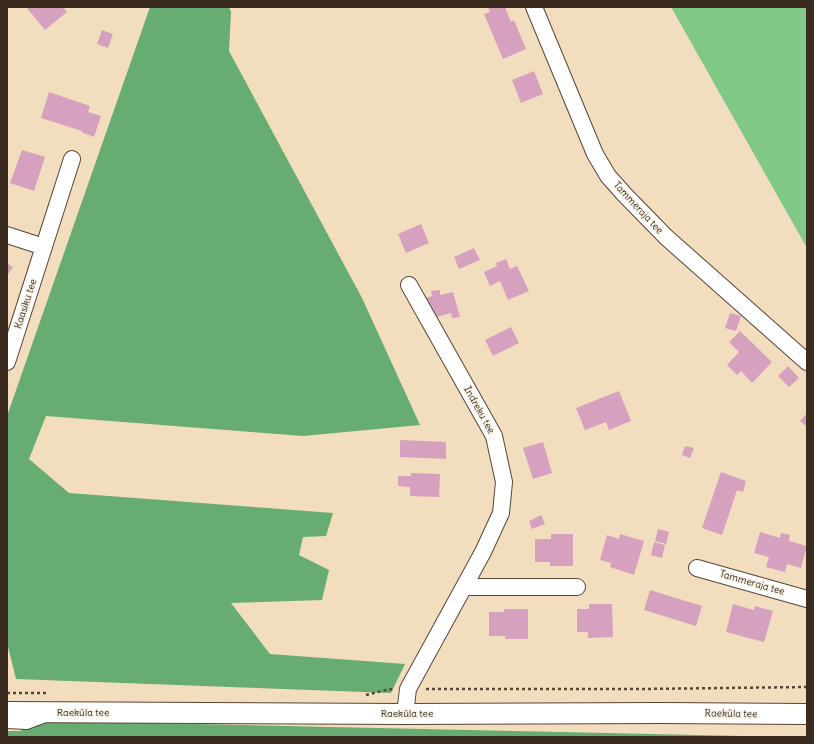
<!DOCTYPE html>
<html>
<head>
<meta charset="utf-8">
<style>
	body { margin:0 }
	#map { position:relative; width:814px; height:744px; overflow:hidden; background:#f3ddbf; font-family:Delius,sans-serif }
	canvas { display:block }
	.frame { position:absolute; inset:0; border:8px solid #3b2a1e; pointer-events:none }
</style>
</head>
<body>
<div id="map">
<canvas width="814" height="744"></canvas>
<div class="frame"></div>
</div>
<script>
const ctx = document.querySelector('canvas').getContext('2d');
ctx.lineJoin = 'round';
function paint(path, color) { ctx.fillStyle = color; ctx.fill(path, 'evenodd'); }
const poly = rows => new Path2D(rows.map(r => 'M' + r).join(''));
function stroke(path, color, width, dash) { ctx.strokeStyle = color; ctx.lineWidth = width; ctx.lineCap = dash ? 'butt' : 'round'; ctx.setLineDash(dash || []); ctx.stroke(path); }
function label(font, color, halo, rows, align = 'center') {
  ctx.font = font + ' Delius,sans-serif'; ctx.lineWidth = 3; ctx.setLineDash([]); ctx.textBaseline = 'middle'; ctx.strokeStyle = halo; ctx.fillStyle = color; for (const [text, x, y, turn = 0] of rows) {
    ctx.save(); ctx.translate(x, y); ctx.rotate((+turn || 0) * Math.PI / 180); ctx.textAlign = isNaN(turn) ? turn : align; if (halo) ctx.strokeText(text, 0, 0); ctx.fillText(text, 0, 0); ctx.restore();
  }
}
paint(poly([
	[671,7,807,7,807,248]
]), '#7fc885');
paint(poly([
	[150,7,229,7,231,12,229,51,362,298,420,425,303,436,46,416,29,459,69,493,333,513,326,536,303,537,299,555,329,570,322,600,231,603,270,654,405,664,391,693,16,679,7,643,7,416],
	[57,721,789,737,7,737,7,731,21,731,21,727]
]), '#67ac72');
paint(poly([
	[26,7,63,7,67,12,45,30],
	[488,7,505,7,511,22,514,20,526,49,503,59,484,14,490,12],
	[102,30,113,34,108,48,97,44],
	[534,71,543,94,521,103,512,80],
	[49,92,90,106,88,112,101,116,94,137,81,132,82,131,41,118],
	[22,150,45,157,34,191,10,183],
	[421,224,429,243,406,253,398,234],
	[474,248,480,260,459,269,454,257],
	[506,259,510,269,517,266,529,291,508,300,500,281,490,286,484,272,497,266,496,263],
	[7,263,13,267,7,276],
	[440,290,440,295,453,292,460,317,452,318,451,313,429,319,423,299,432,296,431,291],
	[730,313,741,316,736,331,725,328],
	[511,327,519,343,493,356,485,340],
	[740,331,772,362,752,383,741,371,737,375,727,365,739,352,729,342],
	[788,366,799,378,789,387,778,376],
	[619,391,631,421,609,430,606,422,585,430,576,408],
	[807,413,807,427,800,421],
	[400,440,446,442,446,459,400,457],
	[543,442,552,473,533,479,523,448],
	[685,446,694,448,690,458,682,455],
	[721,472,746,481,743,492,737,490,722,535,702,528],
	[411,473,440,474,439,497,410,496,410,487,398,486,398,476,411,476],
	[541,515,545,524,532,529,529,521],
	[658,529,669,532,666,544,655,541],
	[760,532,780,538,781,533,790,535,789,541,807,546,801,568,787,564,785,572,766,567,769,557,754,553],
	[551,534,573,534,573,566,550,566,550,562,535,562,535,539,551,539],
	[620,534,644,541,634,575,610,567,611,563,600,560,607,535,619,539],
	[654,542,665,545,662,558,651,555],
	[650,590,702,606,696,626,644,610],
	[589,604,612,604,613,637,588,638,588,632,577,632,577,609,589,609],
	[733,604,754,610,755,606,773,611,764,642,726,632],
	[504,609,528,609,528,639,505,639,505,636,489,636,489,612,504,612]
]), '#d5a1be');
const service = poly([
	[7,724,27,725,43,719]
]);
const minor = poly([
	[534,7,595,154,608,176,624,194,666,237,807,362],
	[7,235,44,247],
	[7,362,72,159],
	[697,568,807,599],
	[464,587,577,587],
	[405,714,408,689,483,552,501,513,504,482,494,436,409,285]
]);
const tertiary = poly([
	[7,712,405,714,661,713,807,714]
]);
stroke(service, '#574536', 10);
stroke(minor, '#574536', 18);
stroke(tertiary, '#574536', 22);
stroke(poly([
	[426,689,642,689,807,687],
	[7,693,48,693],
	[366,695,386,690,393,689]
]), '#574536', 2.5, [3, 3]);
stroke(service, '#fff', 8);
stroke(minor, '#fff', 16);
stroke(tertiary, '#fff', 20);
label('10px', '#3b2a1e', '#f7f3e8', [
	["Tammeraja tee",638,208,47],
	["Kaasiku tee",26,304,-72],
	["Indreku tee",479,410,61],
	["Tammeraja tee",752,583,16],
	["Raeküla tee",83,713],
	["Raeküla tee",407,714],
	["Raeküla tee",731,714,1]
]);
</script>
</body>
</html>
